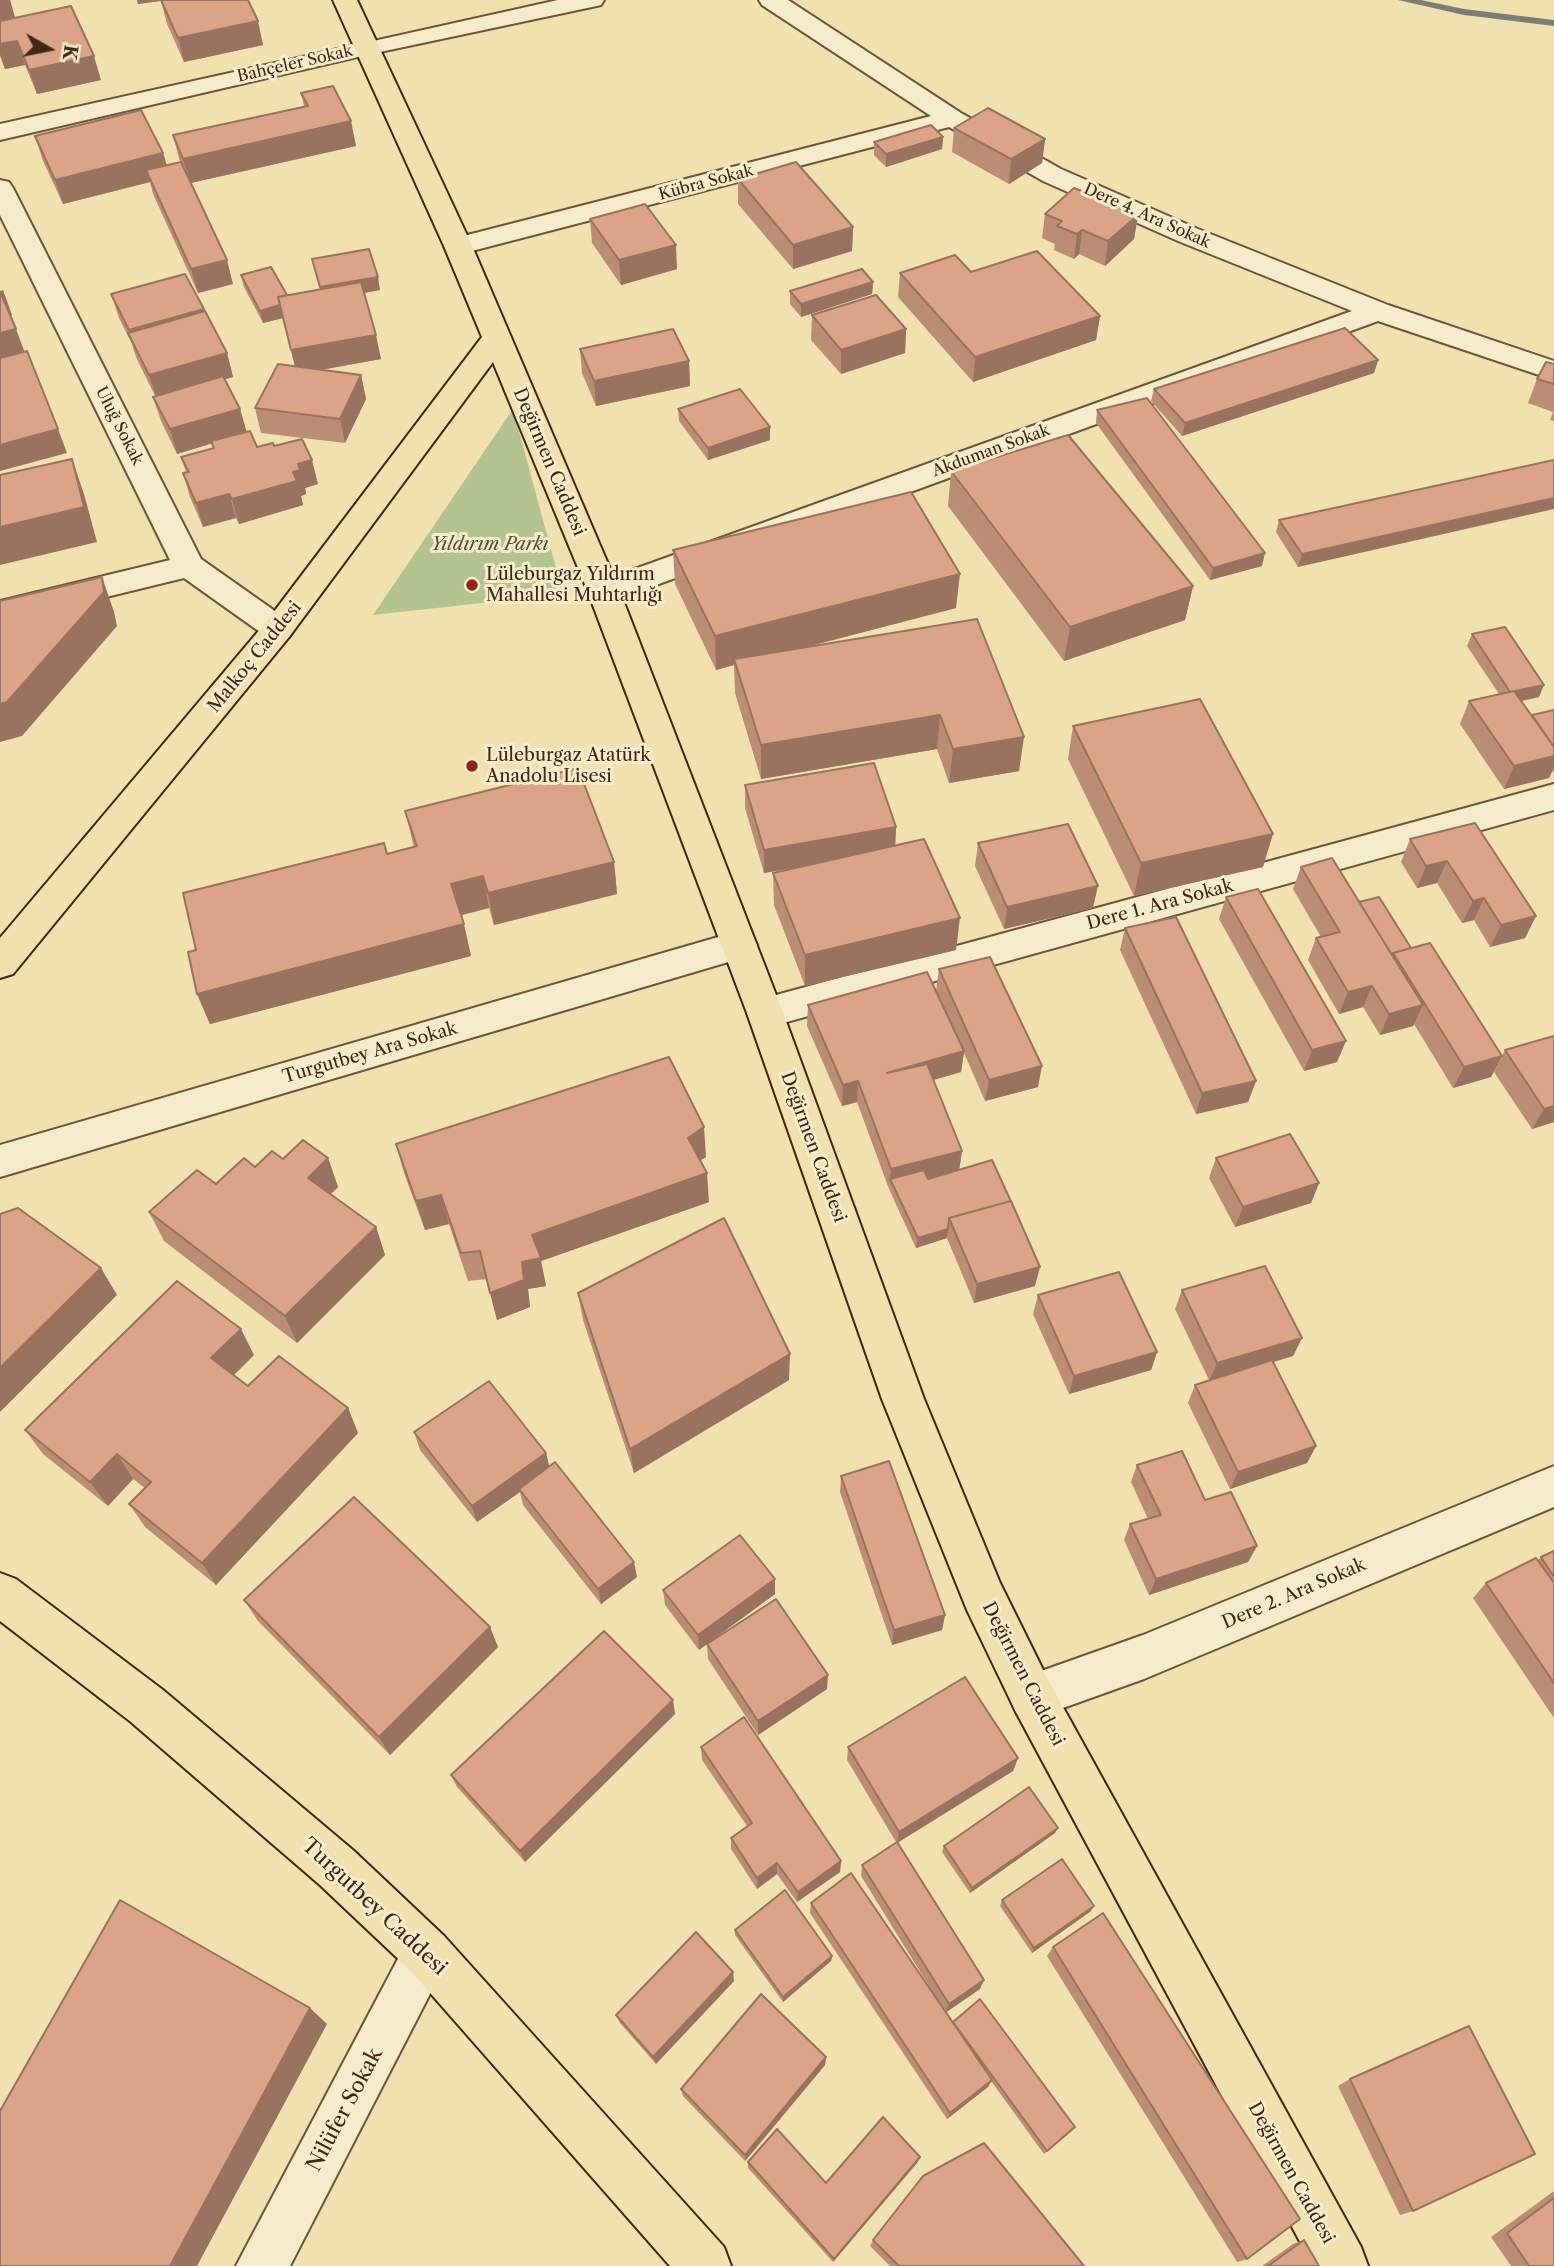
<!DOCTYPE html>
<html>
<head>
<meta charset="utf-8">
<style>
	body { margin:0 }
	#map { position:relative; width:1554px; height:2266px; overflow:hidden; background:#f0e1af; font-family:"Libre Caslon Text",serif }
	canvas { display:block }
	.north { position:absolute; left:14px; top:14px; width:70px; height:70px; -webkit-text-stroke:5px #f5eccb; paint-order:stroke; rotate:99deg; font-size:19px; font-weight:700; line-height:28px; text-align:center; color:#412714 }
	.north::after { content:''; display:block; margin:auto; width:24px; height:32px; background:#412714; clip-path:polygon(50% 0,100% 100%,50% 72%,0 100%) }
</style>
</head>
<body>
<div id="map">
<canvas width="1554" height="2266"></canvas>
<div class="north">K</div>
</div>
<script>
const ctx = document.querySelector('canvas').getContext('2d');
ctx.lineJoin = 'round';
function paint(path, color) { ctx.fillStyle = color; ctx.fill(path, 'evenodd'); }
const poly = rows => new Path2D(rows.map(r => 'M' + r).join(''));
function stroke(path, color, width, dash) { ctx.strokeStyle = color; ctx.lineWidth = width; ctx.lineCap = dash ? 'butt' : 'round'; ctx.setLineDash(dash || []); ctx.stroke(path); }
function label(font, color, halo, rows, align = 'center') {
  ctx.font = font + ' "Libre Caslon Text",serif'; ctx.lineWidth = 6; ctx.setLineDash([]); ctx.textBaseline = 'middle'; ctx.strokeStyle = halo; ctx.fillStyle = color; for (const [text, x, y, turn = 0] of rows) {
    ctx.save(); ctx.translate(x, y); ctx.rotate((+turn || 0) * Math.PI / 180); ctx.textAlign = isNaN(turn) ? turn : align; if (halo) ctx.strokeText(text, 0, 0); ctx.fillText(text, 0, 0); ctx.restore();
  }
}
paint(poly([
	[513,409,563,594,373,615]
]), '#b3c490');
paint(poly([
	[1398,0,1421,0,1464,9,1554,20,1554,26,1464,15,1398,0]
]), '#7a7f76');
const street = poly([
	[558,0,604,0,601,5,592,7,366,55,0,140,0,124,558,0],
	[759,0,788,0,961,113,1061,169,1198,229,1388,305,1554,361,1554,380,1378,321,615,600,604,603,593,600,588,592,593,584,1352,311,1178,241,1043,181,949,127,468,252,458,254,448,252,444,246,448,240,931,116,762,5,759,0],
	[0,180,9,182,13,188,201,559,289,621,294,629,289,637,278,640,267,637,184,578,0,623,0,601,170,560,0,215,0,180],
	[1554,784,1554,810,765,1028,752,1024,747,1013,752,1002,765,998,1554,784],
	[739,931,752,935,757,945,752,955,0,1177,0,1145,739,931],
	[1554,1466,1554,1507,1144,1679,1032,1719,1016,1712,1009,1696,1016,1680,1143,1635,1554,1466],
	[427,1929,444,1936,451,1953,290,2266,236,2266,410,1936,427,1929]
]);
const primary = poly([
	[333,0,357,0,472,246,620,592,783,1013,924,1399,1000,1583,1048,1680,1361,2247,1368,2266,1313,2266,1016,1712,967,1610,882,1399,747,1013,588,592,493,362,289,637,13,974,0,978,0,938,267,621,482,337,444,246,333,0],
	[0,1573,16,1579,163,1690,354,1851,444,1936,724,2247,731,2266,670,2266,410,1970,320,1885,131,1722,0,1621,0,1573]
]);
stroke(street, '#6d563b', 4);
stroke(primary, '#412714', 4);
paint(street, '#f5eccb');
paint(primary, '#f0e1af');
paint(poly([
	[0,0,10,0,15,18,101,80,37,94,25,65,5,69,0,56],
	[137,0,248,0,263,45,184,62,167,24,161,1,138,4],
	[301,93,356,146,191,183,233,284,198,293,153,194,150,182,63,204,43,161,35,136,163,153,167,165,180,162,173,135,304,106],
	[954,128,1045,139,1042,163,1009,184,952,152],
	[943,137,942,149,886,167,874,155,874,142],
	[738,179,853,227,852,251,793,269,738,204],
	[1092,195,1115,201,1114,205,1138,215,1134,239,1105,266,1079,254,1074,259,1054,250,1055,244,1042,238,1045,214],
	[590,219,677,269,621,285,592,243],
	[312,259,380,290,364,293,381,359,321,370,361,375,366,399,345,443,261,433,255,408,295,367,283,318,263,323,244,287,241,275,287,295,320,289],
	[971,272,1100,316,1096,340,973,382,898,297,900,273],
	[873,282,872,294,801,317,790,304,790,291],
	[111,294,204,309,227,353,233,377,225,379,240,409,246,431,257,447,274,446,318,484,305,488,306,494,301,496,303,505,239,524,236,518,203,527,190,497,183,473,186,472,181,457,213,448,212,443,177,454,161,421,153,397,155,396,136,357,132,344,119,318],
	[812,315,906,329,905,353,841,374,811,340],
	[580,349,689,361,690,386,596,406,582,373],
	[1378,360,1374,373,1182,436,1151,401,1154,389],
	[1554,364,1554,421,1550,420,1553,412,1528,403,1537,379],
	[678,409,770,440,708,460,679,421],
	[1097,410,1262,566,1210,580,1096,423],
	[1554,460,1298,567,1276,532,1279,520],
	[951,471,1193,586,1185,620,1064,661,948,506],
	[673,550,956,608,803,648,977,619,1019,771,949,783,937,749,761,779,735,693,734,665,716,670,675,584],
	[1472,634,1539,697,1522,701,1532,715,1554,710,1554,773,1552,771,1549,778,1504,789,1460,724,1469,701,1499,694,1467,646],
	[1073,726,1263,867,1134,896,1068,759],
	[745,785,896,827,895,845,956,950,805,986,774,905,773,873,810,865,764,873,745,808],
	[405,811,614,862,617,894,494,925,489,908,461,915,471,956,210,1024,197,994,196,950,387,854,414,847],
	[1475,823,1536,916,1525,938,1490,947,1474,920,1462,923,1437,883,1417,888,1401,862,1410,839],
	[978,843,1093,908,1004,929,975,866],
	[1301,867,1359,902,1411,948,1502,1056,1491,1077,1453,1088,1414,1024,1413,1026,1380,1035,1363,1007,1339,1014,1308,960,1316,938,1321,937,1293,889],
	[1226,897,1337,1062,1304,1071,1219,919],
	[1125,928,1256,1081,1248,1102,1196,1114,1120,950],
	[939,969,1038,1087,985,1101,964,1053,961,1072,933,1080,962,1151,959,1170,1035,1286,974,1303,947,1238,916,1248,889,1189,857,1102,842,1106,807,1026,808,1005,936,991],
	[1554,1036,1554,1122,1532,1129,1494,1072,1505,1050],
	[396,1144,706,1157,700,1160,709,1202,541,1261,546,1286,528,1289,530,1307,497,1320,487,1279,468,1281,449,1224,425,1230,404,1173],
	[328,1158,338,1187,331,1194,376,1227,385,1255,297,1343,164,1241,149,1212,216,1184,283,1159],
	[1216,1158,1319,1183,1311,1203,1235,1227,1209,1178],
	[1182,1290,1302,1338,1293,1356,1273,1362,1316,1446,1307,1463,1230,1489,1188,1403,1195,1385,1209,1380,1175,1309],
	[578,1293,789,1380,634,1473,583,1320],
	[1038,1295,1157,1352,1151,1370,1069,1394,1033,1314],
	[254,1355,233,1375,248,1386,348,1408,358,1433,216,1585,145,1527,129,1504,145,1488,133,1479,108,1506,43,1454,25,1430],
	[414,1432,546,1453,549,1466,637,1577,601,1604,523,1505,520,1492,477,1522,420,1450],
	[1137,1465,1205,1500,1257,1546,1248,1562,1149,1595,1124,1540,1130,1524,1148,1519,1131,1482],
	[841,1476,945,1615,942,1630,892,1645,840,1492],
	[1554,1551,1554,1718,1473,1598,1486,1583,1538,1560,1541,1557],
	[775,1579,775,1594,709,1642,827,1689,758,1735,708,1659,707,1644,699,1650,665,1605,663,1590],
	[244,1600,498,1647,390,1755,258,1621],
	[675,1714,525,1862,457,1787,451,1775],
	[701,1747,841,1861,840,1872,797,1902,777,1874,757,1889,731,1849,731,1838,747,1826,702,1760],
	[848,1747,1018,1758,1013,1771,897,1843,980,1989,946,2012,953,2022,1075,2127,1044,2154,991,2081,988,2087,947,2119,810,1913,811,1903,932,1991,861,1876,862,1865,896,1842,847,1760],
	[1055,1833,970,1893,942,1852,944,1846],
	[1002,1900,1091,1911,1032,1953,1000,1906],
	[735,1930,832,1956,831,1961,783,2002,735,1935],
	[1053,1947,1247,2259,1237,2262,1047,1956],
	[734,1981,656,2064,620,2023,616,2015],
	[826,2057,825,2065,745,2161,683,2096,681,2089],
	[1350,2079,1413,2211,1400,2215,1338,2086],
	[748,2162,826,2183,917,2163,833,2262,748,2168],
	[1554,2191,1554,2266,1511,2266,1491,2237],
	[873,2240,1084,2266,890,2266,870,2246],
	[1304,2240,1319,2266,1262,2266,1293,2244]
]), '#bc8d75');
paint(poly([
	[0,0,10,0,15,18,0,22],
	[137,0,166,0,138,4],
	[258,21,263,45,184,62,178,38],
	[17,41,25,65,5,69,0,54,0,44],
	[94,56,101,80,37,94,29,70],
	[351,121,356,146,190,183,183,159],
	[943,137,942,149,886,167,886,154],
	[1045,139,1042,163,1009,184,1011,159],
	[163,153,170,177,146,170,150,182,63,204,55,180],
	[1138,215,1134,239,1105,266,1108,241],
	[853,227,852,251,793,269,793,245],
	[1082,230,1079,254,1074,259,1077,234],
	[676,245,677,269,621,285,619,260],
	[227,260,233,284,198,293,191,269],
	[378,277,380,290,323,300,320,287],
	[873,282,872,294,801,317,801,304],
	[3,290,12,315,0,318,0,291],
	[280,305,283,318,263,323,260,311],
	[204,309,211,334,133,343,129,330],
	[1100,316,1096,340,973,382,975,357],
	[16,329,25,353,0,360,0,333],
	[906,329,905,353,841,374,841,350],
	[376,335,381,359,297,374,291,350],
	[227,353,233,377,157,399,149,375],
	[1378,360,1374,373,1182,436,1185,423],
	[689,361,690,386,596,406,594,381],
	[361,375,366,399,345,443,340,419],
	[240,409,247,433,177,454,170,429],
	[770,427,770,440,708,460,708,448],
	[58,429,67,453,0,471,0,445],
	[72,459,84,494,97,542,0,565,0,527],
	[312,460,318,484,305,488,306,494,301,496,303,505,239,524,232,499,293,472,298,464],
	[229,494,236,518,203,527,196,503],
	[1554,498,1554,509,1298,567,1302,554],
	[1265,553,1262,566,1210,580,1213,568],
	[960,574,956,608,736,665,734,659,734,665,716,670,715,636],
	[102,577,114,612,117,626,22,736,0,742,0,704],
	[1193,586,1185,620,1064,661,1070,627],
	[1544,685,1539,697,1506,704,1511,692],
	[940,715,937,749,761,779,761,745],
	[1024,737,1019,771,949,783,953,749],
	[1554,756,1554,767,1549,778,1504,789,1514,766],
	[896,827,895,850,764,873,764,850],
	[1273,834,1263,867,1134,896,1141,863],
	[1447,861,1437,883,1417,888,1426,866],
	[614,862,617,894,494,925,488,893],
	[483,876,489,908,458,916,451,884],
	[1098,886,1093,908,1004,929,1007,907],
	[1484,898,1474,920,1462,923,1473,901],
	[1536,916,1525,938,1490,947,1501,925],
	[960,918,956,950,805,986,805,955],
	[464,924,471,956,210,1024,197,994],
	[1372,986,1363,1007,1339,1014,1348,992],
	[1423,1005,1413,1026,1380,1035,1389,1014],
	[1346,1041,1337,1062,1304,1071,1312,1050],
	[964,1051,961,1072,885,1094,887,1073],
	[1502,1056,1491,1077,1453,1088,1464,1067],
	[1042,1066,1038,1087,985,1101,989,1080],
	[858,1081,857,1102,842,1106,843,1085],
	[1256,1081,1248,1102,1196,1114,1202,1093],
	[1554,1106,1554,1122,1532,1129,1544,1109],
	[704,1127,706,1157,690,1167,688,1138],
	[962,1151,959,1171,894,1187,890,1179,891,1169],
	[328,1158,338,1187,318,1206,308,1178],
	[707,1173,709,1202,541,1261,546,1286,528,1289,530,1307,497,1320,490,1293,522,1262,532,1235],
	[1319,1183,1311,1203,1235,1227,1243,1207],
	[441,1195,449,1224,425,1230,416,1201],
	[376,1227,385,1255,297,1343,285,1316],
	[948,1229,947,1238,916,1248,918,1238],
	[1040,1267,1035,1286,974,1303,977,1284],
	[101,1268,117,1295,0,1412,0,1368],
	[241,1329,254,1355,225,1384,211,1358],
	[1302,1338,1293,1356,1209,1381,1217,1363],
	[1157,1352,1151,1370,1069,1394,1074,1376],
	[790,1354,789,1380,634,1473,630,1449],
	[348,1408,358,1433,216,1585,202,1563],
	[1316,1446,1307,1463,1230,1489,1238,1472],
	[546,1453,550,1470,519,1489,520,1492,477,1522,472,1506],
	[117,1454,133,1479,108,1506,90,1482],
	[1257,1546,1248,1562,1149,1595,1156,1579],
	[634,1562,637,1577,601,1604,598,1589],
	[775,1579,775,1594,699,1650,698,1635],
	[945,1615,942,1630,892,1645,894,1630],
	[490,1627,498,1647,390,1755,379,1737],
	[828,1675,827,1689,758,1735,758,1721],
	[673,1700,675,1714,525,1862,520,1851],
	[1018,1758,1013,1771,897,1843,899,1832],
	[1058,1828,1055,1833,970,1893,972,1888],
	[841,1861,840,1872,797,1902,798,1892],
	[777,1863,777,1874,757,1889,757,1878],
	[1094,1906,1091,1911,1032,1953,1034,1948],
	[832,1956,831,1961,783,2002,783,1997],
	[733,1972,734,1981,656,2064,653,2057],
	[984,1980,980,1989,945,2013,949,2004],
	[310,2008,327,2024,197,2266,170,2266],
	[826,2057,825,2065,745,2161,745,2155],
	[992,2080,988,2087,947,2119,950,2113],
	[920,2157,917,2163,833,2262,834,2259]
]), '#99735f');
const building = poly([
	[161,0,248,0,258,21,178,38,161,0],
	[71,6,94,56,29,70,17,41,0,44,0,21,71,6],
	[333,86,351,121,183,159,173,135,308,106,301,93,333,86],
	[988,108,1045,139,1011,159,954,128,988,108],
	[141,110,163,153,55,180,35,136,141,110],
	[931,125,943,137,886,154,874,142,931,125],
	[181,162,227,260,191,269,146,170,181,162],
	[796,162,853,227,793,245,738,179,796,162],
	[1074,188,1092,195,1096,193,1115,201,1112,204,1138,215,1108,241,1082,230,1077,234,1057,226,1062,221,1045,214,1074,188],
	[645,204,676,245,619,260,590,219,645,204],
	[369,249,378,277,320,287,312,259,369,249],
	[1037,251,1100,316,975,357,900,273,955,255,971,272,1037,251],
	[271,267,287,295,278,297,280,305,260,311,241,275,271,267],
	[862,269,873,282,801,304,790,291,862,269],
	[185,274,204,309,129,330,111,294,185,274],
	[361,282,376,335,291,350,278,297,361,282],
	[876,295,906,329,841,350,812,315,876,295],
	[0,296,2,296,16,329,0,333,0,296],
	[205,311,227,353,149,375,128,333,205,311],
	[1345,328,1378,360,1185,423,1154,389,1345,328],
	[673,329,689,361,594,381,580,349,673,329],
	[27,351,58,429,0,445,0,358,27,351],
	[1546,362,1554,364,1554,384,1537,379,1546,362],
	[278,364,361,375,340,419,255,408,278,364],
	[223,376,240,409,170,429,153,397,223,376],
	[740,389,770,427,708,448,678,409,740,389],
	[1147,398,1265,553,1213,568,1097,410,1147,398],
	[250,431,257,447,273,443,274,446,302,439,312,460,298,464,300,470,293,472,297,481,232,499,229,494,196,503,183,473,189,472,181,457,214,448,211,441,250,431],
	[1068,435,1193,586,1070,627,951,471,1068,435],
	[72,459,84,507,0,527,0,475,72,459],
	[1554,460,1554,498,1302,554,1279,520,1554,460],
	[911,492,960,574,715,636,673,550,911,492],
	[102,577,104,592,7,702,0,704,0,601,102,577],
	[977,619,1024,737,953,749,940,715,761,745,734,659,977,619],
	[1505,627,1544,685,1515,691,1514,691,1510,692,1472,634,1505,627],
	[1514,691,1554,747,1554,756,1514,766,1469,701,1514,691],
	[1200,699,1273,834,1141,863,1073,726,1200,699],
	[1554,710,1554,747,1532,715,1554,710],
	[874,763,896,827,764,850,745,785,874,763],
	[578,768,614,862,488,893,483,876,451,884,464,924,197,994,188,952,196,950,183,893,384,843,387,854,417,846,405,811,578,768],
	[1475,823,1536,916,1501,925,1484,898,1473,901,1447,861,1426,866,1410,839,1475,823],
	[1068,824,1098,886,1007,907,978,843,1068,824],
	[924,839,960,918,805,955,773,873,924,839],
	[1332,858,1423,1005,1389,1014,1372,986,1348,992,1316,938,1340,932,1301,867,1332,858],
	[1258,889,1346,1041,1312,1050,1226,897,1258,889],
	[1379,897,1411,948,1393,953,1392,955,1359,902,1379,897],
	[1176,917,1256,1081,1202,1093,1125,928,1176,917],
	[1430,943,1502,1056,1464,1067,1393,953,1430,943],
	[990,957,1042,1066,989,1080,939,969,990,957],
	[927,972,964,1051,887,1073,927,1064,962,1151,891,1169,858,1081,843,1085,808,1005,927,972],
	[1554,1036,1554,1106,1544,1109,1505,1050,1554,1036],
	[669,1057,704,1127,688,1138,707,1173,532,1235,541,1258,522,1262,524,1280,490,1293,480,1251,461,1253,441,1195,416,1201,396,1144,669,1057],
	[1290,1134,1319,1183,1243,1207,1216,1158,1290,1134],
	[303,1140,328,1158,308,1178,376,1227,285,1316,149,1212,197,1170,216,1184,244,1158,255,1167,272,1151,283,1159,303,1140],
	[992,1160,1014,1208,1011,1201,949,1218,948,1229,918,1238,890,1179,924,1170,928,1179,992,1160],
	[1011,1201,1040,1267,977,1284,949,1218,1011,1201],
	[18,1208,101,1268,0,1368,0,1214,18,1208],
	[724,1218,790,1354,630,1449,578,1293,724,1218],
	[1265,1266,1302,1338,1217,1363,1182,1290,1265,1266],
	[1119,1272,1157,1352,1074,1376,1038,1295,1119,1272],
	[177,1281,241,1329,211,1358,248,1386,279,1356,348,1408,202,1563,129,1504,151,1482,117,1454,90,1482,25,1430,177,1281],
	[1272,1360,1316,1446,1238,1472,1195,1385,1272,1360],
	[489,1381,546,1453,472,1506,414,1432,489,1381],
	[1182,1451,1205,1500,1231,1492,1257,1546,1156,1579,1130,1524,1161,1515,1137,1465,1182,1451],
	[889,1461,945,1615,894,1630,841,1476,889,1461],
	[555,1462,634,1562,598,1589,519,1489,555,1462],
	[354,1497,490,1627,379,1737,244,1600,354,1497],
	[740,1535,775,1579,698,1635,663,1590,740,1535],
	[1554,1551,1554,1577,1541,1557,1554,1551],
	[1536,1558,1554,1583,1554,1683,1486,1583,1536,1558],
	[776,1599,828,1675,758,1721,707,1644,776,1599],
	[604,1631,673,1700,520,1851,451,1775,604,1631],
	[965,1677,1018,1758,899,1832,848,1747,965,1677],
	[744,1717,841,1861,798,1892,777,1863,757,1878,731,1838,752,1823,701,1747,744,1717],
	[1029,1787,1058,1828,972,1888,944,1846,1029,1787],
	[897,1842,984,1980,949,2004,862,1865,897,1842],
	[1062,1859,1094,1906,1034,1948,1002,1900,1062,1859],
	[851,1873,992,2080,950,2113,811,1903,851,1873],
	[785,1890,832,1956,783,1997,735,1930,785,1890],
	[120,1900,310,2008,170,2266,0,2266,0,2111,120,1900],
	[1103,1913,1300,2219,1247,2259,1053,1947,1103,1913],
	[696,1932,733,1972,653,2057,616,2015,696,1932],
	[761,1994,826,2057,745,2155,681,2089,761,1994],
	[980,1999,1075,2127,1047,2151,953,2022,980,1999],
	[1469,2026,1535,2154,1413,2211,1350,2079,1469,2026],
	[883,2117,920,2157,834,2259,748,2162,777,2129,826,2183,883,2117],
	[984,2143,1084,2266,899,2266,873,2240,923,2176,984,2143],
	[1554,2198,1554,2266,1529,2266,1507,2233,1554,2198],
	[1304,2240,1319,2266,1268,2266,1304,2240]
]);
paint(building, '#dba488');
stroke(building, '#99735f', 2);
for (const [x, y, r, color] of [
	[472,585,7,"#8f2418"],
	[472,766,7,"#8f2418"]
]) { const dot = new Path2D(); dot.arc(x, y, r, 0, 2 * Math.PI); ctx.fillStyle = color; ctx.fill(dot); stroke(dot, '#f5eccb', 2.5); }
label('16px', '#412714', '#f5eccb', [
	["Bahçeler Sokak",295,64,-13],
	["Kübra Sokak",706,183,-15],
	["Dere 4. Ara Sokak",1147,216,24],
	["Uluğ Sokak",119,426,63],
	["Akduman Sokak",991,451,-20]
]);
label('18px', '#412714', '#f5eccb', [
	["Değirmen Caddesi",549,462,67],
	["Malkoç Caddesi",255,657,-51],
	["Dere 1. Ara Sokak",1160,905,-15],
	["Turgutbey Ara Sokak",370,1053,-16],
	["Değirmen Caddesi",813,1147,70],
	["Dere 2. Ara Sokak",1294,1594,-23],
	["Değirmen Caddesi",1023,1674,63],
	["Değirmen Caddesi",1291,2173,61]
]);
label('italic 18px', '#5e4e33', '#f5eccb', [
	["Yıldırım Parkı",490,545]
]);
label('18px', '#412714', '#f5eccb', [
	["Lüleburgaz Yıldırım",486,575],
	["Mahallesi Muhtarlığı",486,596],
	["Lüleburgaz Atatürk",486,756],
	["Anadolu Lisesi",486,777]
], 'left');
label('21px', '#412714', '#f5eccb', [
	["Turgutbey Caddesi",374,1907,43],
	["Nilüfer Sokak",345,2110,-62]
]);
</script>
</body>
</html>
